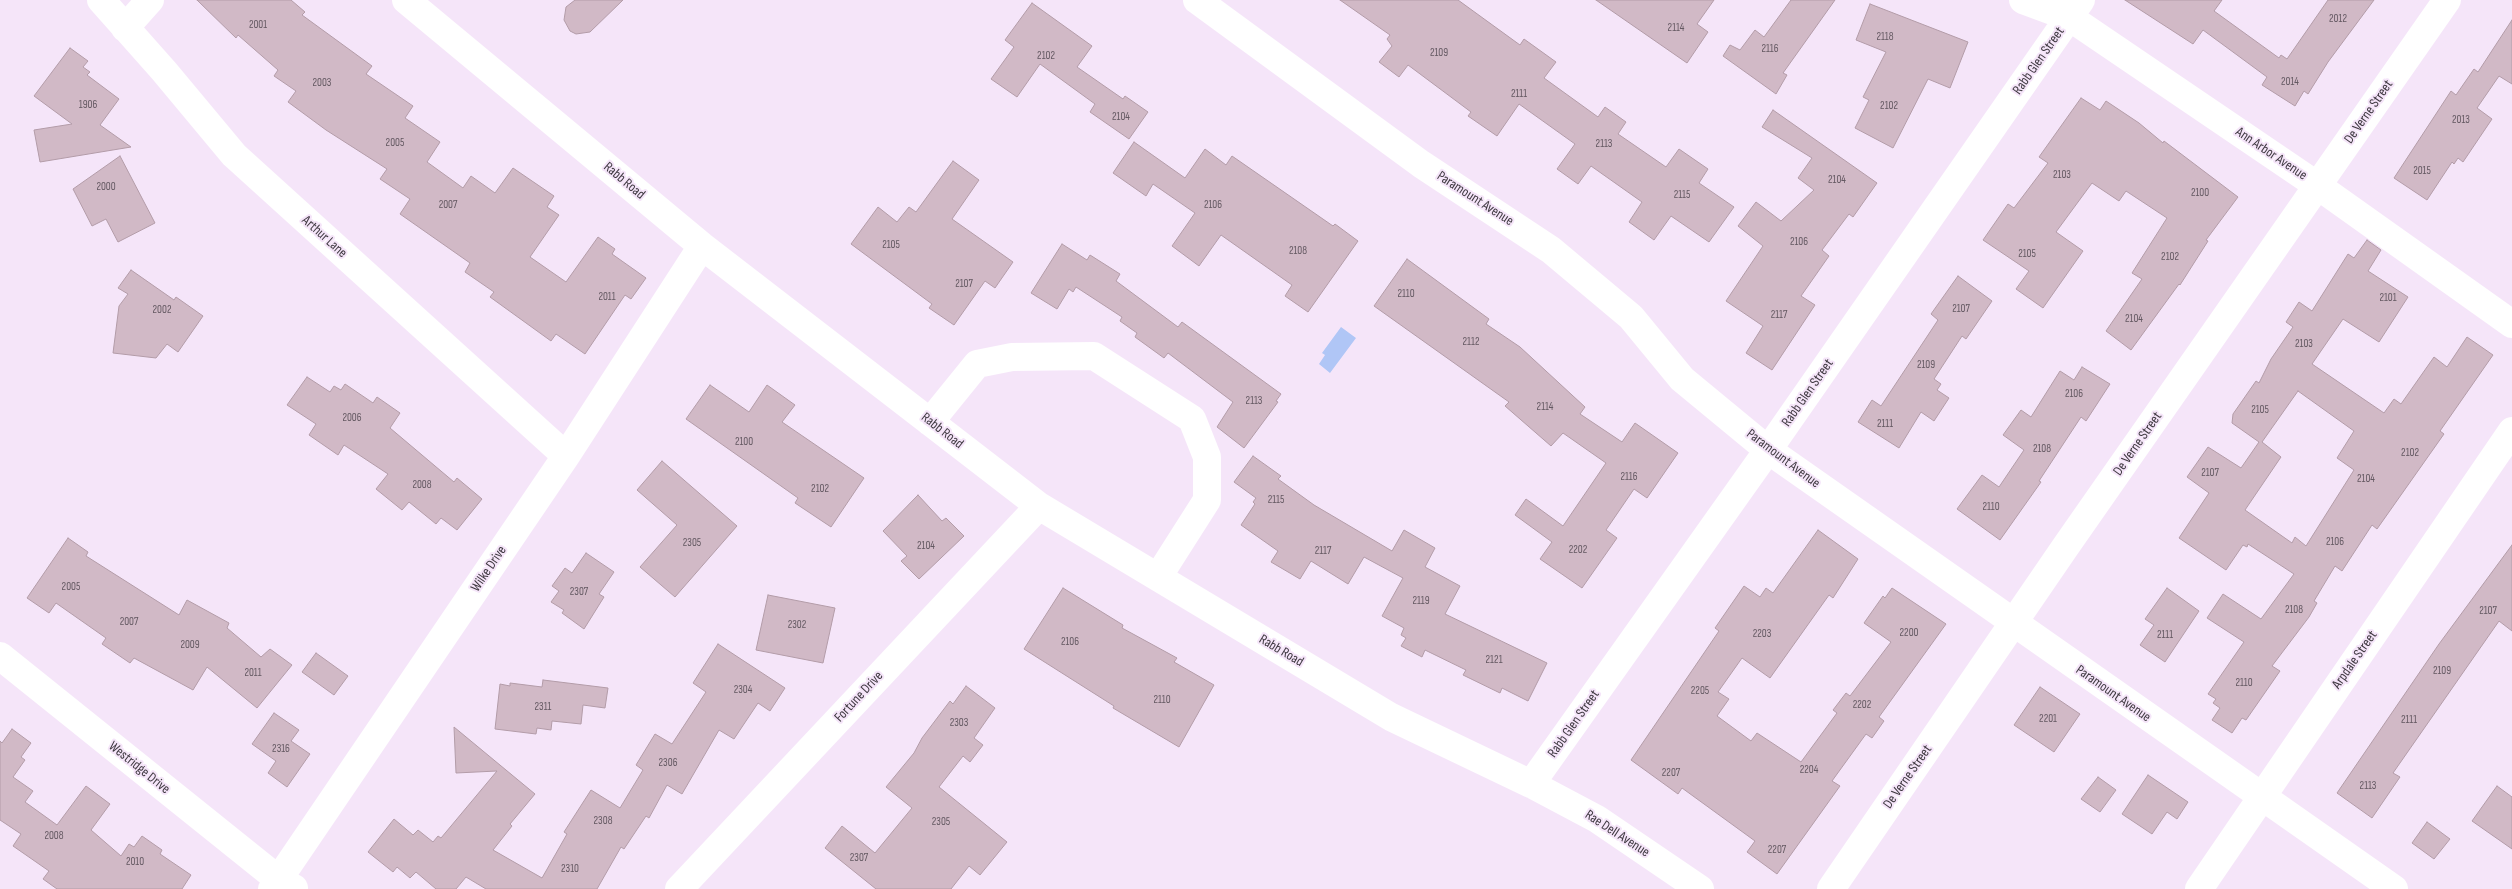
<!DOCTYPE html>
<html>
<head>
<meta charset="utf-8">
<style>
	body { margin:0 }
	canvas { display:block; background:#f5e5f9 }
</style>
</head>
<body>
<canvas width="2512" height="889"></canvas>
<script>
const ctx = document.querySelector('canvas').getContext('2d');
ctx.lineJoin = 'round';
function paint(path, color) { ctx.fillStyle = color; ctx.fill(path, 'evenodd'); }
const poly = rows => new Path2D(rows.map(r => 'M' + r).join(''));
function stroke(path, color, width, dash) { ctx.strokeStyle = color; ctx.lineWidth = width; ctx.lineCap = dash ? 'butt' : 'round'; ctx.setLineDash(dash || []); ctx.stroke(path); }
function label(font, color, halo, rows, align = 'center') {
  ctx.font = font + ' "Sofia Sans Condensed",sans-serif'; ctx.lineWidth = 4; ctx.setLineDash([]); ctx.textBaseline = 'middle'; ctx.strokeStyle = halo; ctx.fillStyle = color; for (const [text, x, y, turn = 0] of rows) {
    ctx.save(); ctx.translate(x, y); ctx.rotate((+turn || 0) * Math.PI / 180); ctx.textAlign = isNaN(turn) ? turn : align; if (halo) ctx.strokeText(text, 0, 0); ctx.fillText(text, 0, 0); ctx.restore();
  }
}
paint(poly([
	[1341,327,1356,338,1330,373,1319,364,1325,355,1322,353]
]), '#b0c6f6');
const building = poly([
	[197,0,291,0,305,12,302,15,372,66,366,74,413,106,405,118,440,142,427,162,463,188,471,176,495,193,513,168,554,196,547,207,559,215,530,257,566,282,598,237,615,249,612,254,646,278,631,299,625,295,585,354,556,334,551,341,490,297,494,292,465,272,470,263,400,214,410,199,380,179,387,169,326,130,288,102,296,91,274,76,278,70,238,35,236,38,197,0],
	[575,0,623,0,590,32,576,34,570,31,564,20,566,7,575,0],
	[1340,0,1458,0,1520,45,1524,39,1556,62,1544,78,1598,117,1605,107,1626,122,1618,134,1666,167,1679,149,1708,169,1699,183,1734,207,1709,242,1671,216,1654,240,1629,222,1642,202,1591,166,1578,184,1557,169,1575,144,1519,104,1497,136,1468,116,1471,112,1408,65,1399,77,1379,62,1392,46,1387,39,1390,35,1340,0],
	[1596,0,1714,0,1697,24,1708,32,1687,63,1596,0],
	[1791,0,1835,0,1783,73,1787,75,1776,94,1723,56,1730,45,1740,50,1755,30,1764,37,1791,0],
	[2125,0,2222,0,2214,11,2279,58,2281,55,2287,59,2328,0,2374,0,2328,62,2308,94,2304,91,2295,106,2262,85,2267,77,2203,30,2193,44,2125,0],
	[1032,3,1092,46,1077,67,1123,99,1125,96,1148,112,1129,139,1090,112,1095,104,1040,64,1017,97,991,79,1014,47,1005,40,1032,3],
	[1870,4,1968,42,1950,88,1928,79,1893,148,1855,128,1869,100,1863,97,1886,52,1856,40,1870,4],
	[2512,20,2512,84,2499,76,2477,108,2492,119,2463,162,2458,158,2454,164,2452,162,2427,200,2394,178,2451,91,2456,95,2474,69,2478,72,2512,20],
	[70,48,88,61,83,67,90,72,87,75,119,99,100,125,131,147,40,162,34,130,72,124,34,96,70,48],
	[2081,98,2100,110,2106,101,2139,123,2163,143,2164,141,2238,197,2206,240,2208,241,2180,285,2179,284,2131,350,2106,331,2142,279,2132,273,2167,218,2126,191,2119,201,2092,183,2056,232,2083,251,2043,308,2016,289,2029,271,1983,240,2008,204,2014,208,2048,163,2039,157,2081,98],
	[1773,110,1877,183,1853,217,1849,214,1822,250,1829,256,1801,296,1815,305,1772,370,1746,353,1763,326,1726,301,1763,246,1738,226,1756,202,1781,221,1814,190,1798,178,1812,158,1762,127,1773,110],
	[1134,142,1185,178,1205,149,1226,165,1232,156,1333,226,1335,224,1358,241,1308,312,1285,296,1292,285,1221,235,1199,266,1172,246,1195,213,1153,184,1146,196,1113,173,1134,142],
	[120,156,155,223,118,242,106,219,92,226,73,189,120,156],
	[953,161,979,180,952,219,1013,262,995,288,985,281,954,325,929,308,932,304,851,244,878,207,897,222,909,207,916,212,953,161],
	[2367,240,2381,250,2368,271,2408,297,2379,342,2343,319,2312,364,2384,413,2394,399,2401,404,2434,357,2447,367,2467,337,2493,355,2440,431,2444,434,2377,529,2372,525,2342,571,2335,566,2314,601,2317,603,2309,617,2272,666,2280,671,2246,720,2242,718,2232,733,2212,720,2220,708,2213,703,2216,699,2208,694,2244,642,2207,618,2223,594,2261,619,2294,574,2248,544,2247,547,2243,545,2226,570,2179,538,2209,493,2187,477,2208,447,2241,468,2259,442,2232,423,2233,414,2256,381,2259,383,2271,359,2293,327,2286,322,2299,302,2312,311,2348,254,2354,258,2367,240],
	[2298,391,2354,431,2337,458,2354,470,2306,546,2295,537,2292,543,2245,510,2281,457,2262,442,2298,391],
	[1062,244,1087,260,1090,255,1120,274,1116,281,1178,327,1182,322,1281,394,1276,401,1278,402,1244,448,1217,427,1233,402,1168,353,1164,358,1135,337,1137,333,1120,321,1122,317,1076,287,1073,292,1069,289,1057,309,1031,293,1062,244],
	[1407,259,1489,319,1486,324,1520,347,1585,407,1580,414,1622,442,1635,423,1678,453,1647,498,1634,489,1606,530,1617,538,1582,588,1540,559,1552,542,1515,515,1526,499,1563,526,1606,463,1563,433,1551,446,1505,406,1509,402,1374,306,1407,259],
	[131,270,174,300,176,297,203,316,178,352,167,344,156,358,113,353,119,306,128,294,118,288,131,270],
	[1958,276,1992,301,1966,339,1962,336,1934,379,1941,384,1937,390,1949,398,1934,421,1921,412,1899,448,1858,422,1872,400,1881,406,1938,320,1931,314,1958,276],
	[2082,367,2110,384,2086,421,2081,417,2039,481,2041,482,2000,540,1957,509,1982,475,1999,487,2024,450,2003,435,2021,410,2031,417,2060,371,2074,380,2082,367],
	[307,377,330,392,334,386,341,390,345,384,373,403,377,397,400,413,390,428,454,482,457,478,482,499,457,530,441,518,436,524,409,502,402,510,376,489,388,474,344,445,338,455,309,435,316,424,287,405,307,377],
	[710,385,749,412,767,385,795,405,782,422,864,478,831,527,795,503,798,498,686,419,710,385],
	[1253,456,1281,476,1278,479,1314,505,1392,551,1404,530,1435,548,1425,567,1460,586,1445,614,1547,663,1528,701,1502,688,1500,693,1463,675,1466,670,1425,650,1422,657,1401,646,1406,638,1401,635,1404,628,1382,616,1403,578,1364,557,1348,584,1311,561,1300,579,1271,562,1278,551,1241,525,1255,504,1253,502,1256,498,1234,482,1253,456],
	[662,461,737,526,675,597,640,567,677,525,637,490,662,461],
	[918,495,942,521,946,518,964,536,919,579,901,561,907,556,883,531,918,495],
	[1818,530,1858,559,1833,598,1829,595,1770,678,1742,658,1718,692,1729,699,1717,716,1751,741,1757,733,1801,762,1837,713,1833,710,1846,693,1850,696,1891,642,1864,623,1883,596,1885,598,1892,588,1946,624,1879,717,1884,721,1872,738,1866,734,1832,781,1840,786,1777,874,1747,852,1755,841,1682,788,1678,794,1631,760,1719,631,1715,628,1744,586,1760,597,1766,588,1773,593,1818,530],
	[68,538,88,552,86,556,179,615,187,600,229,623,227,628,261,657,270,649,292,665,257,708,207,667,193,690,134,658,130,663,102,644,106,638,56,603,49,613,27,598,68,538],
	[2512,545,2512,631,2499,621,2393,773,2400,777,2372,818,2337,793,2439,644,2512,545],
	[586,553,614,572,599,594,604,597,584,629,562,613,564,610,551,602,559,591,552,586,565,568,572,573,586,553],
	[1063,588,1123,625,1122,628,1177,658,1174,662,1214,685,1179,747,1113,708,1114,706,1024,649,1063,588],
	[2167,588,2199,611,2165,662,2140,645,2154,625,2145,619,2167,588],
	[768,595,835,608,823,663,756,650,768,595],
	[718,644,785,688,770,711,758,703,734,739,719,730,682,794,667,785,649,818,646,816,624,849,621,847,597,889,486,889,466,877,456,889,436,889,416,872,410,878,397,867,393,872,368,852,394,819,413,835,418,830,433,842,438,836,441,838,497,771,456,773,454,727,535,794,510,824,512,826,493,850,542,878,567,834,564,832,591,790,620,808,643,770,636,765,655,734,672,744,706,692,693,683,718,644],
	[316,653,348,676,334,695,302,672,316,653],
	[543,680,608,688,605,708,583,705,581,724,552,721,551,730,537,728,536,734,495,729,500,684,510,686,510,683,542,687,543,680],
	[966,686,995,708,974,738,983,745,970,762,963,756,939,787,1007,842,980,875,969,866,951,889,876,889,825,848,842,826,875,853,912,808,886,787,914,753,922,738,950,701,953,704,966,686],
	[2040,687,2080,714,2054,752,2014,725,2040,687],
	[274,713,299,730,291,741,310,754,287,787,268,773,276,761,252,744,274,713],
	[12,729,31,743,21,757,25,760,13,777,33,791,25,802,57,825,86,786,110,804,91,830,121,856,129,844,134,847,142,836,162,850,160,854,191,875,182,889,57,889,43,879,49,871,13,846,21,834,0,820,0,741,2,743,12,729],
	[2148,775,2188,802,2177,819,2167,812,2152,834,2122,814,2148,775],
	[2098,777,2116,790,2100,812,2081,799,2098,777],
	[2497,786,2512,797,2512,849,2472,821,2497,786],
	[2427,822,2450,839,2434,859,2412,843,2427,822]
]);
paint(building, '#d1b9c6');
stroke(building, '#b39ca8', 1);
stroke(poly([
	[101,0,164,71,234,155,566,456],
	[406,0,702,246,1039,506,1391,717,1531,784,1597,819,1700,889],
	[1197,0,1421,164,1551,250,1631,317,1682,379,1768,450,2394,889],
	[2023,0,2069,17,2318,186,2512,324],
	[125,28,150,0],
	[930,422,977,364,1012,357,1094,356,1192,419,1207,457,1207,500,1158,577],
	[0,656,279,880,294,888],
	[1531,784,1768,450,2081,0],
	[272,889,566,456,702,246],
	[679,889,1039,506],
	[1831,889,2066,546,2447,0],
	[2199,889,2512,431]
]), '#fff', 28);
label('11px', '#645962', null, [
	["2012",2338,19],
	["2001",258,25],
	["2114",1676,28],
	["2118",1885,37],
	["2116",1770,49],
	["2109",1439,53],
	["2102",1046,56],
	["2014",2290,82],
	["2003",322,83],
	["2111",1519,94],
	["1906",88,105],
	["2102",1889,106],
	["2104",1121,117],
	["2013",2461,120],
	["2005",395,143],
	["2113",1604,144],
	["2015",2422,171],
	["2103",2062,175],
	["2104",1837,180],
	["2000",106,187],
	["2100",2200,193],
	["2115",1682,195],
	["2007",448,205],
	["2106",1213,205],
	["2106",1799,242],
	["2105",891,245],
	["2108",1298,251],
	["2105",2027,254],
	["2102",2170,257],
	["2107",964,284],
	["2110",1406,294],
	["2011",607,297],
	["2101",2388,298],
	["2107",1961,309],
	["2002",162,310],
	["2117",1779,315],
	["2104",2134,319],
	["2112",1471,342],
	["2103",2304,344],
	["2109",1926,365],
	["2106",2074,394],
	["2113",1254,401],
	["2114",1545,407],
	["2105",2260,410],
	["2006",352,418],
	["2111",1885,424],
	["2100",744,442],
	["2108",2042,449],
	["2102",2410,453],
	["2107",2210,473],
	["2116",1629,477],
	["2104",2366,479],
	["2008",422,485],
	["2102",820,489],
	["2115",1276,500],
	["2110",1991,507],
	["2106",2335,542],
	["2305",692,543],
	["2104",926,546],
	["2202",1578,550],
	["2117",1323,551],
	["2005",71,587],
	["2307",579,592],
	["2119",1421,601],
	["2108",2294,610],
	["2107",2488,611],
	["2007",129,622],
	["2302",797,625],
	["2200",1909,633],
	["2203",1762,634],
	["2111",2165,635],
	["2106",1070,642],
	["2009",190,645],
	["2121",1494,660],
	["2109",2442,671],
	["2011",253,673],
	["2110",2244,683],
	["2304",743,690],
	["2205",1700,691],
	["2110",1162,700],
	["2202",1862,705],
	["2311",543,707],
	["2201",2048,719],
	["2111",2409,720],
	["2303",959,723],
	["2316",281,749],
	["2306",668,763],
	["2204",1809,770],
	["2207",1671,773],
	["2113",2368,786],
	["2308",603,821],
	["2305",941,822],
	["2008",54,836],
	["2207",1777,850],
	["2307",859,858],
	["2010",135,862],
	["2310",570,869]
]);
label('14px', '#3f3941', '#f5e5f9', [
	["Rabb Glen Street",2039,61,-55],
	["De Verne Street",2369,112,-55],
	["Ann Arbor Avenue",2271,154,34],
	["Rabb Road",624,181,40],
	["Paramount Avenue",1475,199,33],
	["Arthur Lane",324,237,42],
	["Rabb Glen Street",1808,393,-55],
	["Rabb Road",942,431,38],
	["De Verne Street",2138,444,-55],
	["Paramount Avenue",1783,459,37],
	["Wilke Drive",489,569,-56],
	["Rabb Road",1281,651,31],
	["Arpdale Street",2355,660,-55],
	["Paramount Avenue",2113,694,35],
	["Fortune Drive",859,697,-47],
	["Rabb Glen Street",1574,724,-55],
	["Westridge Drive",139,768,39],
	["De Verne Street",1908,777,-55],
	["Rae Dell Avenue",1617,834,33]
]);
</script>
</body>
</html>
